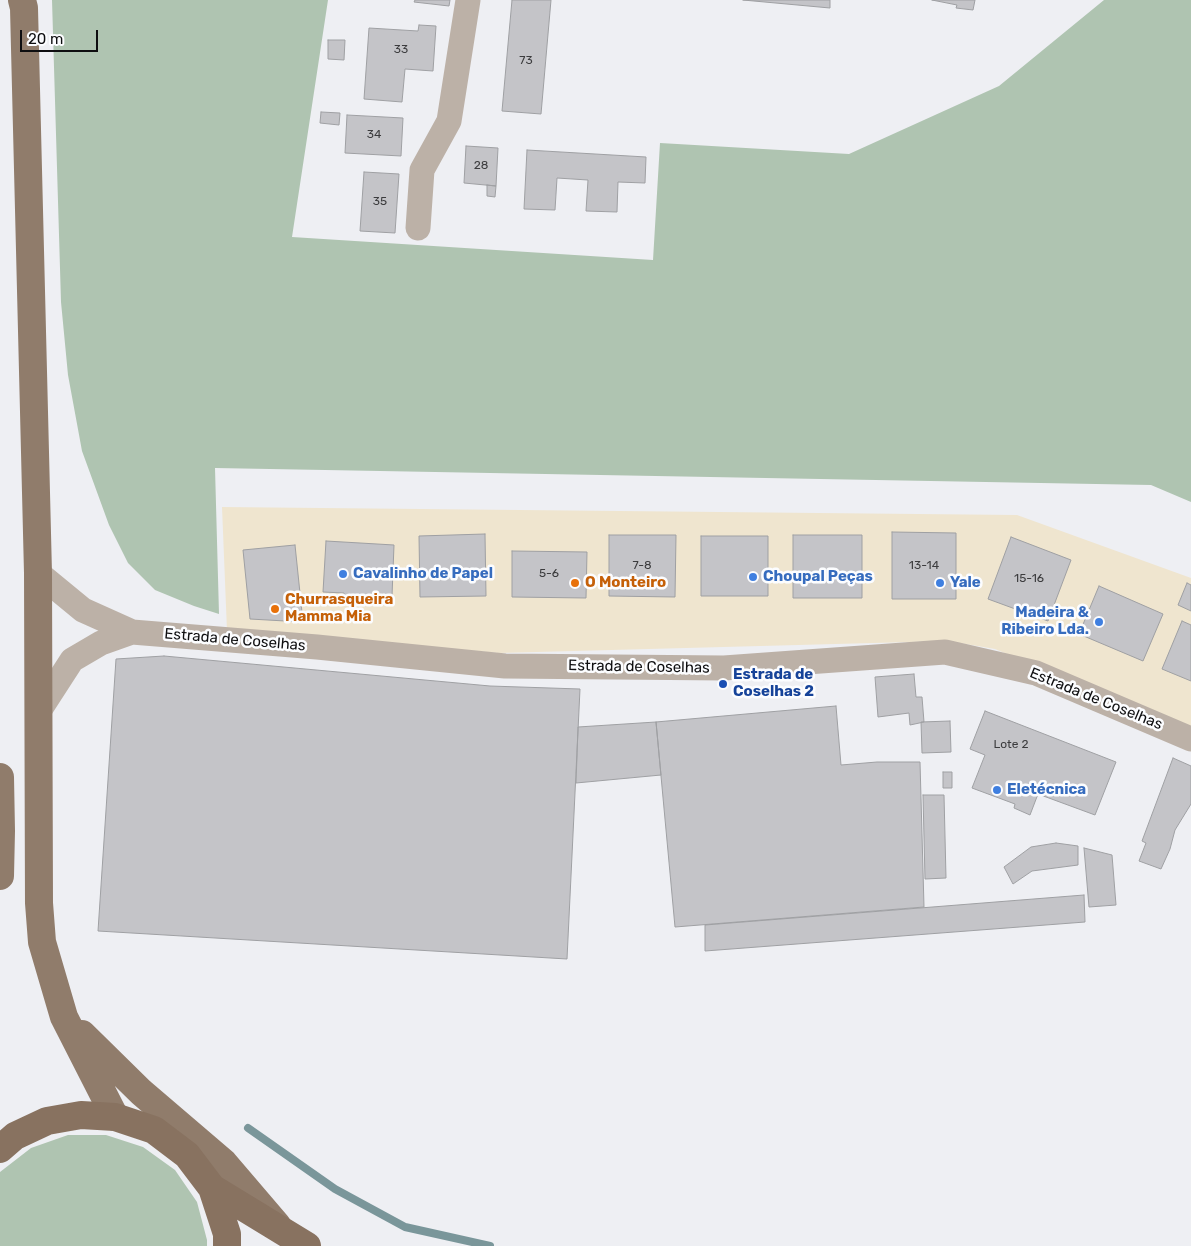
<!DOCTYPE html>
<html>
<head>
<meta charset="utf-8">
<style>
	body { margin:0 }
	#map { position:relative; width:1191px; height:1246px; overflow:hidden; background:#eeeff3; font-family:Rubik,sans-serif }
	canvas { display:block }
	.scale { position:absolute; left:20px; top:30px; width:78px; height:22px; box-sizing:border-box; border:2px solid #0e0e10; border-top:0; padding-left:6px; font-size:15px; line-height:18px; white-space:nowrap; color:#0e0e10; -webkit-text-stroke:4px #fcfdff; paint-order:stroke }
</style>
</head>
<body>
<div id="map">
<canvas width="1191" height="1246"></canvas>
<div class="scale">20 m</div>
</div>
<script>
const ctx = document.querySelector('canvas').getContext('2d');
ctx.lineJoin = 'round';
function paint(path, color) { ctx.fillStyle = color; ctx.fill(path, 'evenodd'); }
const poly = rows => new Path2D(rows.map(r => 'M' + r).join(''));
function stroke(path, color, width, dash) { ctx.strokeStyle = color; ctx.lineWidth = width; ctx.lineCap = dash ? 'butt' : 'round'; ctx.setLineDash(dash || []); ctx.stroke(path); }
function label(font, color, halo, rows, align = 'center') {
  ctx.font = font + ' Rubik,sans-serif'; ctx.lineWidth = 5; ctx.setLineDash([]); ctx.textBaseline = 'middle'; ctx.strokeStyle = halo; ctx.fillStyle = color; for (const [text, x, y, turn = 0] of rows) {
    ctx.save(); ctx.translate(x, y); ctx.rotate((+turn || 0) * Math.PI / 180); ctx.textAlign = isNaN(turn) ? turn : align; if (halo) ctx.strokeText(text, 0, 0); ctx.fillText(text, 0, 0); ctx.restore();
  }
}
paint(poly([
	[222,507,1017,515,1191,578,1191,731,995,649,948,641,499,653,227,631]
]), '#efe5cf');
paint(poly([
	[52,0,328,0,292,237,653,260,660,143,849,154,999,86,1104,0,1191,0,1191,502,1151,485,215,468,219,614,194,606,155,590,128,563,109,525,82,451,68,375,61,302],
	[68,1135,106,1135,143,1147,175,1170,197,1202,207,1240,207,1246,0,1246,0,1172,31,1148]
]), '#afc4b1');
stroke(poly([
	[248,1128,335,1189,405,1227,490,1246]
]), '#7a969a', 8);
const building = poly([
	[415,0,450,0,449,6,414,2,415,0],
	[512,0,551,0,541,114,502,111,512,0],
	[743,0,830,0,830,8,743,0],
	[932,0,975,0,973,10,956,8,957,5,932,0],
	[419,25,436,26,433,71,405,69,402,102,364,99,369,28,418,31,419,25],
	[328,40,345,40,344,60,328,59,328,40],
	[321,112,340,113,339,125,320,123,321,112],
	[347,115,403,118,401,156,345,153,347,115],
	[466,146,498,148,496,186,464,183,466,146],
	[527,150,646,157,645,183,618,182,617,212,586,211,588,180,557,178,555,210,524,209,527,150],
	[364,172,399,174,395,233,360,231,364,172],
	[487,185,496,186,495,197,487,196,487,185],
	[892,532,956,533,956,599,892,599,892,532],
	[485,534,486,596,420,597,419,536,485,534],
	[609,535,676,535,675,597,609,596,609,535],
	[793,535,862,535,862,598,793,598,793,535],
	[701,536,768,536,768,596,701,596,701,536],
	[1011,537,1071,560,1048,621,988,599,1011,537],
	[326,541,394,545,392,596,369,595,369,600,344,599,344,593,323,592,326,541],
	[295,545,303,622,250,619,243,550,295,545],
	[512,551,587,552,586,598,512,597,512,551],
	[1187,583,1191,585,1191,611,1178,605,1187,583],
	[1099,586,1163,614,1143,661,1079,634,1099,586],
	[1182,621,1191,625,1191,681,1162,669,1182,621],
	[164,656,490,686,580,689,567,959,98,931,116,659,164,656],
	[914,674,916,697,922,697,924,722,910,725,909,713,878,717,875,677,914,674],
	[836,706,841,765,877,762,920,762,924,907,675,927,656,722,836,706],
	[985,711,1116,762,1095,815,1038,794,1030,815,1014,808,1015,804,972,788,985,755,970,749,985,711],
	[950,721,951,752,922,753,921,722,950,721],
	[656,722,661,775,576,783,578,727,656,722],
	[1173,758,1191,766,1191,804,1175,830,1170,849,1161,869,1139,861,1146,843,1142,841,1173,758],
	[943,772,952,772,952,788,943,788,943,772],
	[923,795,944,795,946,878,925,879,923,795],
	[1056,843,1078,846,1078,865,1032,871,1013,884,1004,867,1031,847,1056,843],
	[1084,848,1112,855,1116,905,1089,907,1084,848],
	[1084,895,1085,922,705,951,705,925,1084,895]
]);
paint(building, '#c4c4c8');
stroke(building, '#9fa0a3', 1);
stroke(poly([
	[418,228,422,170,449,121,468,0],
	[38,573,83,610,132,632,317,647,505,666,724,668,945,652,1036,673,1191,739],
	[39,711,72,660,101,643,132,632]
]), '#bcb1a7', 25);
stroke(poly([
	[22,0,24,8,38,573,39,903,42,942,64,1017,115,1117],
	[0,777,1,831,0,876],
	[82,1034,141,1092,224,1163,277,1225]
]), '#907c6b', 28);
stroke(poly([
	[0,1149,15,1136,47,1121,81,1115,115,1117,154,1130,187,1155,212,1188,227,1234,227,1246],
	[212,1188,307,1246]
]), '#887260', 28);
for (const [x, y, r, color] of [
	[343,574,5,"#3f7fe0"],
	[753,577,5,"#3f7fe0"],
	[575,583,5,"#e8710a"],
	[940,583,5,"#3f7fe0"],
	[275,609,5,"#e8710a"],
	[1099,622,5,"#3f7fe0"],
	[723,684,5,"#1a4fb4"],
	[997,790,5,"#3f7fe0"]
]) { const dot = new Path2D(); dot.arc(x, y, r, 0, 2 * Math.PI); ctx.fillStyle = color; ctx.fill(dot); stroke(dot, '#fcfdff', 2); }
label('12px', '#3c3c3e', null, [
	["33",401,50],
	["73",526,61],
	["34",374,135],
	["28",481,166],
	["35",380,202],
	["7-8",642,566],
	["13-14",924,566],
	["5-6",549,574],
	["15-16",1029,579],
	["Lote 2",1011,745]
]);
label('bold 15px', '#366cbe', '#fcfdff', [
	["Cavalinho de Papel",353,574],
	["Choupal Peças",763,577],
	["Yale",950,583],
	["Madeira &",1089,613,"right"],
	["Ribeiro Lda.",1089,630,"right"],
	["Eletécnica",1007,790]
], 'left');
label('bold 15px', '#c56008', '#fcfdff', [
	["O Monteiro",585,583],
	["Churrasqueira",285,600],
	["Mamma Mia",285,617]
], 'left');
label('15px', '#0e0e10', '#fcfdff', [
	["Estrada de Coselhas",235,640,5],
	["Estrada de Coselhas",639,667,1],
	["Estrada de Coselhas",1096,699,22]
]);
label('bold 15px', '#164399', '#fcfdff', [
	["Estrada de",733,675],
	["Coselhas 2",733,692]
], 'left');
</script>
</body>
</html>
